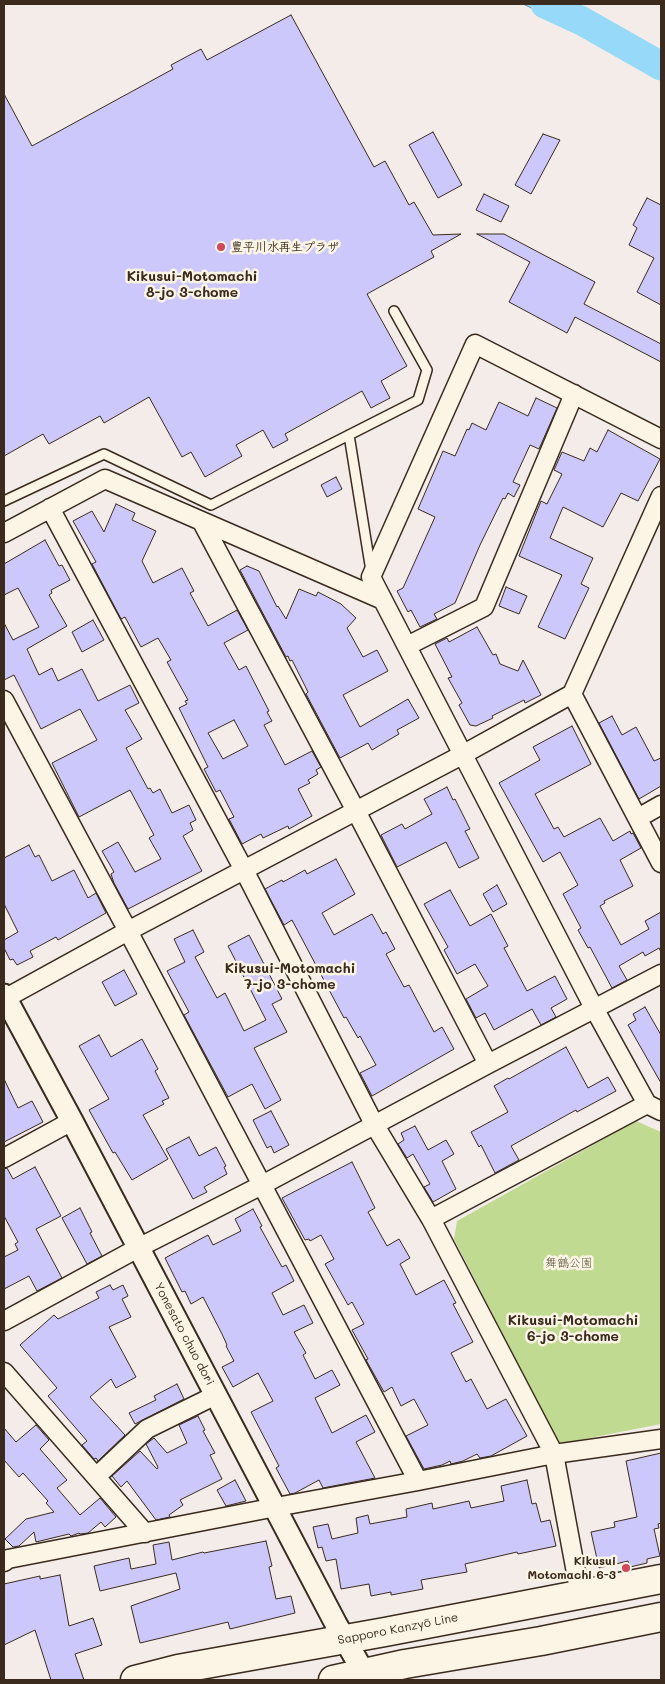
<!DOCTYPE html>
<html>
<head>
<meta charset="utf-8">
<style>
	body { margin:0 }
	#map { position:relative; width:665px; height:1684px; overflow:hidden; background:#f3ece9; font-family:Mali,sans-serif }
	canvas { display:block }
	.frame { position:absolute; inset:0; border:5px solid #3b2a1e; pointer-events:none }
</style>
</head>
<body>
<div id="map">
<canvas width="665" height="1684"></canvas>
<div class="frame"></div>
</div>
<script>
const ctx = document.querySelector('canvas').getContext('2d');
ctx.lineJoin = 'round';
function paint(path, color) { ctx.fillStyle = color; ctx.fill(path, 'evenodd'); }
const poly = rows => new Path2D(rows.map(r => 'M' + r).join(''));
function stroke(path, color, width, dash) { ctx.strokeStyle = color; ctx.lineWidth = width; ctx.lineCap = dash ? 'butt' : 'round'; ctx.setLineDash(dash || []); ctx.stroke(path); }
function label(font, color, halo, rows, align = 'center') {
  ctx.font = font + ' Mali,"Klee One",sans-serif'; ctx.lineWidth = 5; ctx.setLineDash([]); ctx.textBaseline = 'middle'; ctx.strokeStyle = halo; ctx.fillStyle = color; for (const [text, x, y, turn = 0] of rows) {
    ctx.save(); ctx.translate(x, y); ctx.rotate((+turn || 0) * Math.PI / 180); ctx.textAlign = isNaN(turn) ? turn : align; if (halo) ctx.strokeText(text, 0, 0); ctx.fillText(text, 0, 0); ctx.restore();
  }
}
paint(poly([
	[636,1121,661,1132,661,1424,559,1444,454,1239,457,1221]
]), '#c1da91');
const water = poly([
	[523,4,571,4,597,17,589,36,523,4]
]);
paint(water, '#96d9f8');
stroke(water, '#7293a1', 1);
stroke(poly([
	[545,4,582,21,661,66]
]), '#96d9f8', 29);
const building = poly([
	[291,15,374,167,385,161,409,205,414,202,433,235,461,234,431,251,434,257,367,294,407,366,381,381,390,398,371,408,362,391,285,434,288,440,273,448,263,430,236,445,242,456,205,477,191,452,182,457,149,397,104,423,100,416,49,444,43,434,4,456,4,94,32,146,173,69,171,65,201,49,207,60,291,15],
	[433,132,462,185,438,198,409,145,433,132],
	[543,134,560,140,531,194,515,185,543,134],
	[484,194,509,206,501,222,476,210,484,194],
	[647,198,661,205,661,305,637,292,654,258,629,245,637,228,633,225,647,198],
	[477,234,504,234,595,282,584,304,661,344,661,362,575,317,567,333,509,302,530,262,477,234],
	[536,398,557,408,539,449,530,445,513,482,520,485,514,497,508,493,505,499,503,498,480,545,455,603,434,614,437,619,420,627,411,610,408,612,397,591,403,588,435,517,418,509,443,451,455,456,467,429,469,430,472,423,486,430,499,402,528,416,536,398],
	[608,430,660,459,638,501,621,493,603,527,563,507,550,538,593,558,581,584,589,588,565,639,538,627,562,575,519,556,541,501,547,504,562,474,554,470,562,452,584,461,590,448,597,452,608,430],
	[336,477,342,489,327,497,321,485,336,477],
	[116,504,135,513,132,520,156,531,142,561,153,583,182,568,194,591,190,593,208,626,237,610,248,630,224,643,239,670,246,666,269,711,267,712,272,721,264,725,285,765,312,751,321,767,316,770,318,774,308,780,310,783,298,789,312,816,289,829,288,826,263,838,261,834,242,844,229,819,234,817,220,790,216,792,204,769,208,767,179,708,187,704,185,701,188,700,167,662,171,660,158,638,141,647,125,617,121,619,92,564,96,562,73,521,92,511,104,532,116,504],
	[234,720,248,746,223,759,208,733,234,720],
	[45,540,59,566,62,565,70,580,51,590,52,593,49,595,67,626,27,649,39,675,52,668,58,681,82,669,98,701,130,685,139,703,125,710,142,739,126,748,148,789,150,788,153,793,160,789,172,813,189,805,196,820,190,823,193,830,183,836,202,871,128,909,114,883,111,874,114,872,102,851,118,842,135,872,161,859,149,838,154,835,130,790,79,817,52,763,97,740,80,709,41,729,14,675,4,680,4,623,13,640,39,627,18,588,4,595,4,564,45,540],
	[247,566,259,571,277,607,278,606,286,619,299,589,316,596,318,592,341,604,356,618,347,628,363,657,377,650,388,671,343,695,360,727,408,699,419,718,397,730,399,734,372,750,368,743,340,758,306,694,308,692,292,660,290,661,288,656,286,657,240,570,247,566],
	[506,587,527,596,519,614,499,606,506,587],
	[93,620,104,640,82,652,72,632,93,620],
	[477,627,493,655,496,654,500,664,518,671,523,660,541,695,525,703,524,700,492,716,493,718,476,726,470,725,459,705,462,703,448,678,452,677,435,644,447,638,449,642,477,627],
	[612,716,622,735,636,727,654,761,661,758,661,786,639,799,599,723,612,716],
	[572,726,591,764,535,794,554,829,558,827,564,837,600,818,613,841,630,831,631,834,633,833,641,848,620,860,633,886,604,901,605,903,600,906,621,945,649,929,645,921,661,912,661,952,659,948,645,956,643,952,619,966,627,980,612,988,590,947,588,948,578,930,581,928,563,894,578,885,560,852,543,862,499,783,540,760,533,747,572,726],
	[447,787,453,800,455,799,470,829,465,831,479,858,459,868,446,842,397,867,381,835,402,824,405,829,432,814,424,799,447,787],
	[29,845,35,857,39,855,52,881,74,870,88,898,96,893,106,913,58,940,56,937,30,951,33,957,17,965,13,959,10,960,4,948,4,940,18,932,4,904,4,858,29,845],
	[336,859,355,894,322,913,334,935,372,914,383,934,386,932,395,949,386,954,404,987,409,985,434,1032,442,1027,454,1049,372,1096,360,1073,376,1065,360,1036,358,1038,346,1017,344,1018,292,920,284,925,265,889,282,880,283,882,305,870,307,874,336,859],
	[497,885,507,904,493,912,483,894,497,885],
	[450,890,470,926,491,914,508,946,504,948,527,991,555,976,567,999,551,1008,556,1017,541,1025,532,1009,494,1030,485,1013,476,1018,466,999,488,986,475,964,457,974,444,950,448,947,424,904,450,890],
	[193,930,204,952,195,957,217,998,225,993,244,1031,266,1020,228,946,249,935,282,999,272,1004,287,1032,254,1048,281,1100,265,1109,252,1084,228,1097,184,1015,189,1012,167,971,185,962,174,939,193,930],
	[124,970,137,994,115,1006,102,982,124,970],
	[645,1007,661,1035,661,1083,628,1025,636,1020,633,1014,645,1007],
	[99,1035,111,1057,142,1039,158,1069,155,1071,169,1098,162,1101,164,1104,143,1115,168,1159,132,1180,115,1152,113,1153,89,1110,109,1099,79,1046,99,1035],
	[566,1047,588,1088,608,1077,616,1091,577,1112,576,1110,511,1146,519,1160,495,1173,481,1145,479,1147,471,1132,508,1112,494,1086,508,1078,509,1079,566,1047],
	[4,1079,18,1108,32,1101,43,1122,4,1142,4,1079],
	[271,1111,289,1145,274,1153,271,1146,267,1148,253,1120,271,1111],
	[415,1126,428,1150,446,1140,454,1154,442,1161,456,1189,433,1202,424,1187,430,1184,413,1154,407,1158,398,1144,404,1140,401,1133,415,1126],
	[189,1137,199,1156,216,1147,226,1166,224,1167,227,1174,204,1187,207,1192,193,1199,166,1149,189,1137],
	[352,1162,375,1208,368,1212,387,1246,399,1239,410,1258,400,1264,416,1295,444,1280,456,1303,453,1304,473,1342,451,1353,466,1382,471,1379,487,1409,506,1399,527,1436,491,1456,480,1458,477,1454,463,1461,451,1464,450,1461,442,1465,424,1469,406,1436,428,1425,414,1399,401,1406,392,1387,384,1392,366,1360,368,1359,352,1330,364,1324,352,1302,348,1305,325,1264,334,1259,321,1235,310,1241,309,1239,305,1240,282,1198,352,1162],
	[35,1167,61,1216,36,1229,62,1278,37,1291,29,1276,4,1289,4,1257,18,1250,15,1244,18,1242,4,1216,4,1169,7,1168,13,1179,35,1167],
	[80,1208,92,1232,90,1233,102,1256,87,1264,62,1218,80,1208],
	[253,1209,262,1226,260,1227,282,1267,286,1265,294,1281,272,1293,283,1315,304,1305,313,1323,294,1332,306,1353,303,1355,315,1379,332,1370,340,1385,315,1398,332,1433,366,1415,375,1432,356,1442,375,1478,323,1488,319,1480,295,1493,290,1494,276,1468,279,1466,251,1412,273,1401,258,1373,233,1387,222,1367,234,1361,226,1346,227,1345,222,1334,203,1297,191,1304,185,1291,182,1292,165,1258,208,1235,213,1245,241,1231,235,1219,253,1209],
	[110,1285,113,1290,123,1285,128,1296,122,1299,131,1317,109,1327,136,1377,116,1388,111,1379,90,1397,125,1435,98,1461,96,1458,94,1459,82,1445,87,1441,48,1396,57,1388,20,1345,54,1315,58,1319,99,1298,96,1292,110,1285],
	[177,1384,184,1399,135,1424,129,1413,156,1400,154,1396,177,1384],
	[198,1416,205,1430,203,1431,215,1453,210,1455,222,1479,180,1500,183,1505,169,1515,170,1517,156,1520,127,1481,121,1487,112,1476,140,1451,157,1469,158,1467,146,1444,154,1438,167,1453,187,1443,179,1425,198,1416],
	[36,1425,49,1440,40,1449,67,1480,57,1488,80,1515,100,1498,116,1517,105,1527,101,1522,88,1533,80,1534,79,1533,71,1536,69,1534,36,1542,34,1532,19,1546,13,1547,5,1539,26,1519,54,1512,46,1503,48,1501,23,1473,19,1477,4,1460,4,1428,16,1442,36,1425],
	[661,1453,661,1523,658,1524,659,1528,654,1529,660,1556,647,1559,647,1563,630,1567,628,1561,599,1568,591,1532,615,1527,614,1522,637,1517,626,1461,661,1453],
	[235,1480,246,1501,226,1506,217,1490,235,1480],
	[527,1480,532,1504,536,1503,541,1522,550,1520,556,1546,518,1554,517,1552,465,1564,467,1572,421,1580,423,1589,391,1595,391,1592,371,1596,369,1584,341,1589,336,1559,326,1561,322,1547,318,1548,313,1527,328,1524,332,1539,358,1533,356,1518,368,1515,370,1524,407,1517,406,1509,432,1503,433,1509,469,1501,471,1508,504,1501,501,1486,527,1480],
	[266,1541,272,1566,269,1567,276,1599,291,1596,295,1613,230,1629,228,1622,140,1643,131,1606,180,1589,176,1573,100,1591,94,1566,129,1558,131,1569,156,1564,153,1545,169,1542,172,1560,203,1552,204,1553,266,1541],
	[60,1575,69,1626,93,1618,102,1645,75,1654,84,1680,51,1680,35,1630,4,1645,4,1584,40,1576,40,1579,60,1575]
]);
paint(building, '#cdc8fb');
stroke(building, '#3b2a1e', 1);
const service = poly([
	[349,435,371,571],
	[4,501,104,454,211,505,418,400,427,370,394,311]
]);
const minor = poly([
	[661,439,475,344,371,577,595,1010,647,1104,661,1111],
	[50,508,244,870,374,1124,431,1219,554,1454,580,1594],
	[202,522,356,811,488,1064],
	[4,533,105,479,383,600],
	[407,646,484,607,574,394],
	[572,694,661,863],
	[4,700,128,931,418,1481],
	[638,818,661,805],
	[4,999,128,931,462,755,572,694,661,496],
	[4,1158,72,1121],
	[431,1219,647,1104],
	[4,1321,138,1248,262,1185,488,1064,661,974],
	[4,1372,145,1533],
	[97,1476,147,1429,216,1395],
	[4,1562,8,1559,276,1507,418,1481,554,1454,661,1439]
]);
const tertiary = poly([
	[4,995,72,1121,336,1624,364,1673]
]);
const primary = poly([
	[135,1680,178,1669,385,1632,661,1579],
	[333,1680,405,1664,541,1641,661,1617]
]);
stroke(service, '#3b2a1e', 12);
stroke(minor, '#3b2a1e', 21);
stroke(tertiary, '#3b2a1e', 25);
stroke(primary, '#3b2a1e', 31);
stroke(service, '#fcf5e5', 9);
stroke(minor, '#fcf5e5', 18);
stroke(tertiary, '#fcf5e5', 21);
stroke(primary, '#fcf5e5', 28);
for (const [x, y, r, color] of [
	[221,247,5,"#d1495b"],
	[626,1568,5,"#d1495b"]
]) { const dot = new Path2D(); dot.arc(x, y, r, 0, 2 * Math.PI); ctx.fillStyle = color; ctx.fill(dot); stroke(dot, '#fcf5e5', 2); }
label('bold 12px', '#3b2a1e', '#fcf5e5', [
	["豊平川水再生プラザ",231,247],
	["Kikusui",616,1561,"right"],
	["Motomachi 6-3",616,1575,"right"]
], 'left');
label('12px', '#5c563b', '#fcf5e5', [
	["舞鶴公園",569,1263]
]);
label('12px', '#3b2a1e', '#fcf5e5', [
	["Yonesato chuo dori",184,1334,62],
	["Sapporo Kanzyō Line",398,1629,-11]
]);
label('bold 14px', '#3b2a1e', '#fcf5e5', [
	["Kikusui-Motomachi",192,277],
	["8-jo 3-chome",192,293],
	["Kikusui-Motomachi",290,969],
	["7-jo 3-chome",290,985],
	["Kikusui-Motomachi",573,1321],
	["6-jo 3-chome",573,1337]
]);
</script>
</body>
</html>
